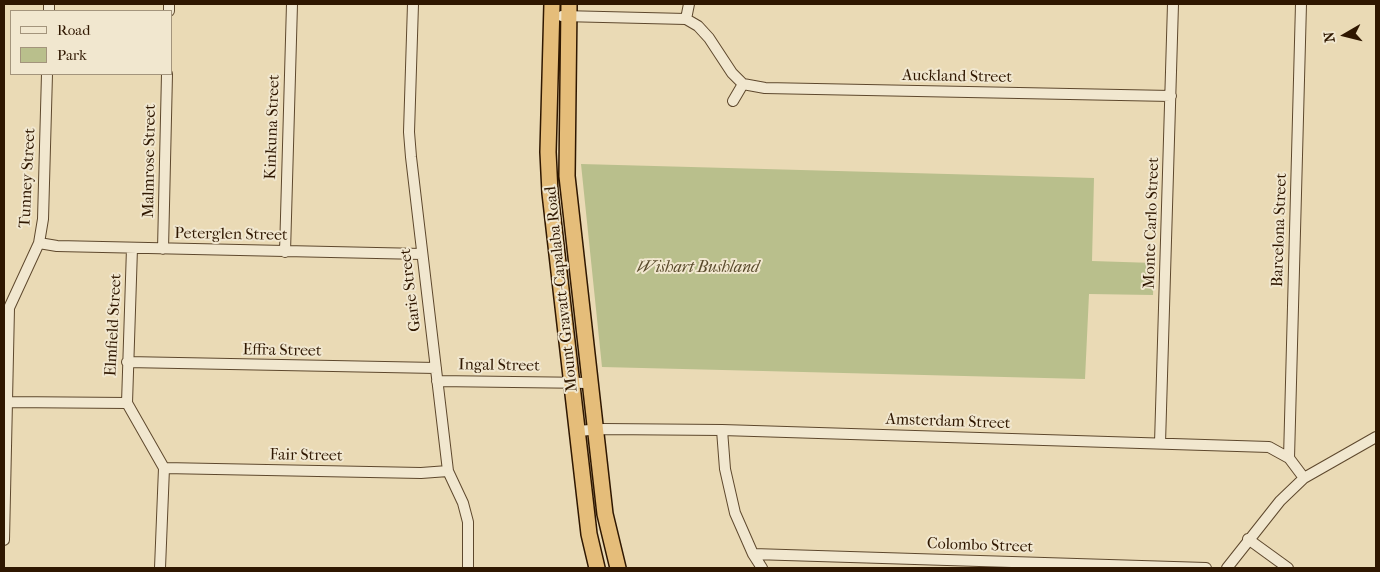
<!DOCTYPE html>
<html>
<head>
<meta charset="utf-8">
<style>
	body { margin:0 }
	#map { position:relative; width:1380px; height:572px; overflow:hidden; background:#eadab5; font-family:"IM FELL French Canon",serif }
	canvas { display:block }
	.frame { position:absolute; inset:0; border:5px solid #2f1700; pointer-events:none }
	.legend { position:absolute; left:10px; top:10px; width:162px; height:65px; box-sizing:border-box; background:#f1e7cf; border:1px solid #a3947c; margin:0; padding:6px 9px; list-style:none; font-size:15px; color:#2f1700 }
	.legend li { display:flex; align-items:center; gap:10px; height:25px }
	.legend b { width:25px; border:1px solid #a3947c }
	.north { position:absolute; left:1320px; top:10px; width:50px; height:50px; -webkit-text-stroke:4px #f1e7cf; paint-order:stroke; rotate:262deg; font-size:14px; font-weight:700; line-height:20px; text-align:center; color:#2f1700 }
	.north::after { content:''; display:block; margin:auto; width:18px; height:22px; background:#2f1700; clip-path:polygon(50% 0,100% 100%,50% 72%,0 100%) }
</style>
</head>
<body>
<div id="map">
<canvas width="1380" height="572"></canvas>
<div class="frame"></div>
<ul class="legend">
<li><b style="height:6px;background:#f1e7cf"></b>Road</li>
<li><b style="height:14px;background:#b9bf8c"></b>Park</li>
</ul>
<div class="north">N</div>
</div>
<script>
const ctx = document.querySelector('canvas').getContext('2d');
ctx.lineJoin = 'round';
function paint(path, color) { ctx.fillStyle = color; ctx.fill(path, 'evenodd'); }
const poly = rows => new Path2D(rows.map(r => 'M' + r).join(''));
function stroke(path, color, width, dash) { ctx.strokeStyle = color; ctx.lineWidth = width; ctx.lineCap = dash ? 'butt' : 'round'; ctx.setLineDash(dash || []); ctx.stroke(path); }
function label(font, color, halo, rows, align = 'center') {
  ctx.font = font + ' "IM FELL French Canon",serif'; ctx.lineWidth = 4; ctx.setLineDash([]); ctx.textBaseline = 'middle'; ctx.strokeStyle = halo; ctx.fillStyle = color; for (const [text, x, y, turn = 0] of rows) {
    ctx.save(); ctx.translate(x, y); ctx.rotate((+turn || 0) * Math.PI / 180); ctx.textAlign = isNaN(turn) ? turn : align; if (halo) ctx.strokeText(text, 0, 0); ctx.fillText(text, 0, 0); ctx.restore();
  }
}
paint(poly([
	[581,164,1094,178,1092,261,1154,263,1153,295,1089,294,1085,379,602,367]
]), '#b9bf8c');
const minor = poly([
	[413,4,409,132,411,157,448,471,463,503,468,522,468,568],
	[49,11,49,4],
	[169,11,169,4],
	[562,16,686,19,698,26,709,38,732,73,743,84,765,88,1171,96],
	[686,19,689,4],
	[733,101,743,84],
	[39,243,57,246,422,254],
	[132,248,127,403,164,468,160,568],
	[163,249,167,74],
	[285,252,292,4],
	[127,362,436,368],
	[437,381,590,383],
	[7,402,127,403],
	[722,430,725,469,735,513,753,554,762,568],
	[577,431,604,429,722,430,1269,447,1289,458,1304,478],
	[1160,443,1173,4],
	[1289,458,1301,4],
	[164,468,421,473,448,471],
	[1248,539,1288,568],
	[4,540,9,308,39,243,43,219,47,74],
	[753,554,1206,568],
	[1227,568,1280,501,1304,478,1376,437]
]);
const highway = poly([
	[552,4,548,152,550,193,589,534,597,568],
	[569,4,567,176,605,514,618,568]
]);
stroke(minor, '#5e482d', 12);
stroke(highway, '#2f1700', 18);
stroke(minor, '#f1e7cf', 10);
stroke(highway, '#e5bd7a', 15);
label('16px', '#2f1700', '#f1e7cf', [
	["Auckland Street",957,77,1],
	["Kinkuna Street",273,127,-88],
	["Malmrose Street",150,161,-89],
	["Tunney Street",28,178,-87],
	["Monte Carlo Street",1152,223,-88],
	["Barcelona Street",1280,230,-88],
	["Peterglen Street",231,235,1],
	["Mount Gravatt-Capalaba Road",562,289,-96],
	["Garie Street",411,290,-97],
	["Elmfield Street",114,325,-87],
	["Effra Street",282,351,1],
	["Ingal Street",499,366,1],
	["Amsterdam Street",948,422,2],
	["Fair Street",306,456,1],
	["Colombo Street",980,546,2]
]);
label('italic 16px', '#58492a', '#f1e7cf', [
	["Wishart Bushland",698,268]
]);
</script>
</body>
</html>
